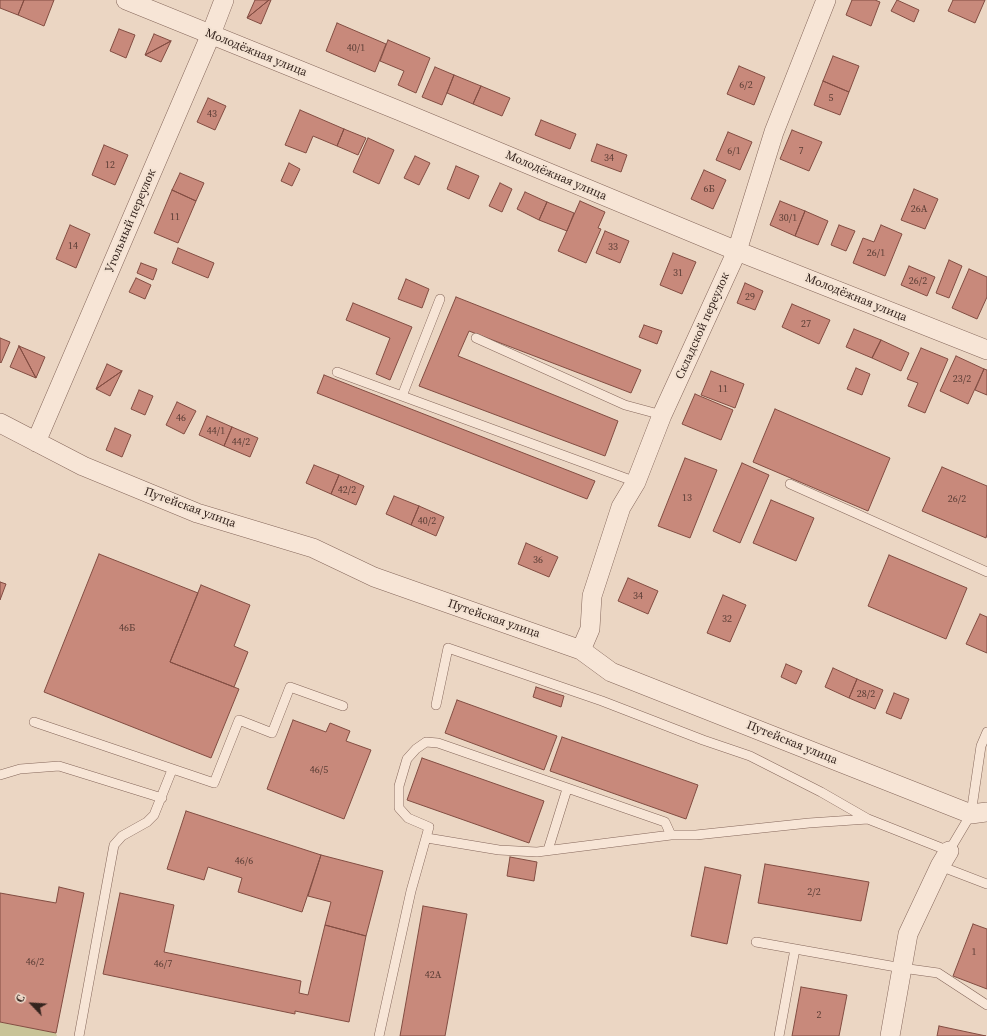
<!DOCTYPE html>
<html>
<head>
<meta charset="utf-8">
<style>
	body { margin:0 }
	#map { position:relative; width:987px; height:1036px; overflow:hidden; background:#ebd6c3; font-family:"Source Serif 4",serif }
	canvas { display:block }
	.north { position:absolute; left:12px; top:984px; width:40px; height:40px; -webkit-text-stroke:3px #f3e2d2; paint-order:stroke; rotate:295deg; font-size:11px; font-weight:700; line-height:16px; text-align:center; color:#35241e }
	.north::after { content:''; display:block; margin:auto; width:14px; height:18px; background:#35241e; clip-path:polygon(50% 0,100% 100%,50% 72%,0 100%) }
</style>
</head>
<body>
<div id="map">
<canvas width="987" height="1036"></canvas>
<div class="north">С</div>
</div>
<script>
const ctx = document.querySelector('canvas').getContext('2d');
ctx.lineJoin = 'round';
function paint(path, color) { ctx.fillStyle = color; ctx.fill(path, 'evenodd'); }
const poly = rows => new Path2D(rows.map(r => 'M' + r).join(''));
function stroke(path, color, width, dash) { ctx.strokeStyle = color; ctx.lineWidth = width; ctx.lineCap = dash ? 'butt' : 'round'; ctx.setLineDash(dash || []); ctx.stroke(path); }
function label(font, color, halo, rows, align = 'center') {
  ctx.font = font + ' "Source Serif 4",serif'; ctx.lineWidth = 4; ctx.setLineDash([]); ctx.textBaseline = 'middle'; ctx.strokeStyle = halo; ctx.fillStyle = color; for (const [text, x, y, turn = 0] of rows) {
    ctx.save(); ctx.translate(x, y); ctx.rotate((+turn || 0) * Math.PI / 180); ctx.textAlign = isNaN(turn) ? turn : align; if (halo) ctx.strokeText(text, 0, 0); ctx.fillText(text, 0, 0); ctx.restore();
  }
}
paint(poly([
	[0,1022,56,1033,57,1036,0,1036]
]), '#c9c398');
const building = poly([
	[0,0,24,0,18,15,0,8,0,0],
	[24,0,54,0,44,26,18,15,24,0],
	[255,0,269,0,247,18,255,0],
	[269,0,271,0,261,24,247,18,269,0],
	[852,0,875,0,880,2,871,26,846,15,852,0],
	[897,0,919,10,914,22,891,11,897,0],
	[953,0,985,0,975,23,948,11,953,0],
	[337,23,386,44,375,72,326,51,337,23],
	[119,29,135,35,126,58,110,51,119,29],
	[154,34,171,41,145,55,154,34],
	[388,40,430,58,416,93,398,85,404,71,380,61,388,40],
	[171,41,161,62,145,55,171,41],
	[833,56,859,66,849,92,823,81,833,56],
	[739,66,765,77,754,105,727,94,739,66],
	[435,67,454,75,442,105,422,97,435,67],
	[454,75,481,86,473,104,447,93,454,75],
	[823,81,849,92,840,115,814,105,823,81],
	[481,86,510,98,502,116,473,104,481,86],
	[208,98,226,106,215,130,197,122,208,98],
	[300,110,344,129,337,146,313,136,306,153,285,145,300,110],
	[541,120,576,134,570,149,535,135,541,120],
	[344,129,366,138,358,155,337,146,344,129],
	[792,130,822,142,809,171,780,159,792,130],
	[728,132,752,142,740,170,716,160,728,132],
	[368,138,394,150,379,184,353,172,368,138],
	[597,144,627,155,621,172,591,161,597,144],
	[104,145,128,155,115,185,92,175,104,145],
	[415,156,430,163,419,185,404,178,415,156],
	[289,163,300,169,292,186,281,181,289,163],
	[456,166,479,176,469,199,447,189,456,166],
	[704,170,726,180,713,209,691,199,704,170],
	[180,173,204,183,196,201,172,190,180,173],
	[500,183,512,189,502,212,489,206,500,183],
	[914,189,938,199,925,229,901,220,914,189],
	[172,190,196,201,178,243,154,233,172,190],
	[525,192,547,202,539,220,517,209,525,192],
	[580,201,605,212,598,228,601,229,586,263,558,251,580,201],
	[780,201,805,211,795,236,770,225,780,201],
	[547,202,574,213,567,231,539,220,547,202],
	[805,211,828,221,818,245,795,236,805,211],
	[70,225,90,234,76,268,56,259,70,225],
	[839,225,855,231,846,251,831,245,839,225],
	[881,225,902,234,885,276,853,263,863,238,874,242,881,225],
	[605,231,629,241,620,263,596,253,605,231],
	[178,248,214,263,208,278,172,263,178,248],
	[673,253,696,262,682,294,660,285,673,253],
	[949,260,962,266,949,298,936,293,949,260],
	[141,263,157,269,153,280,137,273,141,263],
	[909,266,935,277,927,296,901,285,909,266],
	[969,269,987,277,987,297,977,319,952,308,969,269],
	[136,278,151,285,145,299,129,292,136,278],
	[406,279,429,289,422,308,398,299,406,279],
	[745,283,763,291,755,310,737,303,745,283],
	[456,297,641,370,631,393,469,331,458,356,618,421,605,456,419,386,456,297],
	[353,303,412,327,390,380,376,374,390,338,346,320,353,303],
	[792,304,830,320,819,344,782,327,792,304],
	[644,325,662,331,657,344,639,337,644,325],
	[854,329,881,340,872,358,846,347,854,329],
	[0,338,10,342,1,363,0,362,0,338],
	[881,340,909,353,901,371,872,358,881,340],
	[19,346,45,357,36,378,19,346],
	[19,346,36,378,10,367,19,346],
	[921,348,948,359,925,413,908,406,918,383,907,379,921,348],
	[956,356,984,369,968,404,940,391,956,356],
	[107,364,122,371,96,389,107,364],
	[856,368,870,374,862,395,847,389,856,368],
	[984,369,987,370,987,395,975,390,984,369],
	[122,371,110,396,96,389,122,371],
	[711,371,744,384,735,408,701,395,711,371],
	[324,375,595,481,587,499,317,393,324,375],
	[139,390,153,396,145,415,131,409,139,390],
	[695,394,733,410,721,440,682,424,695,394],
	[177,402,196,411,184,434,166,425,177,402],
	[775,409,890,458,868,511,753,462,775,409],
	[207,416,232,427,224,446,199,435,207,416],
	[232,427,258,438,250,457,224,446,232,427],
	[115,428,131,435,122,457,106,450,115,428],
	[685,458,717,470,690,538,658,526,685,458],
	[742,463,769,475,740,543,713,531,742,463],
	[314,465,339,475,331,494,306,483,314,465],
	[942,467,987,486,987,534,986,538,922,511,942,467],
	[339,475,364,486,356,505,331,494,339,475],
	[394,496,419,506,411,525,386,514,394,496],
	[771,500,814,518,796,561,753,543,771,500],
	[419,506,444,517,436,536,411,525,419,506],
	[526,543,558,557,549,577,518,564,526,543],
	[99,554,198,593,170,662,239,689,211,758,44,692,99,554],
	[889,555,967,588,946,639,868,606,889,555],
	[628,578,658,591,648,614,618,601,628,578],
	[0,582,6,584,0,600,0,582],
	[201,585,250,605,234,646,248,652,234,687,170,662,201,585],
	[723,595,746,605,730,642,707,633,723,595],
	[980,614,987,617,987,653,966,644,980,614],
	[786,664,802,671,796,684,781,677,786,664],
	[833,668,857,679,849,698,825,687,833,668],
	[857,679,883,690,875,709,849,698,857,679],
	[536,687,564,696,561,707,533,697,536,687],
	[894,693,909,699,901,719,886,713,894,693],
	[457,700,557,736,544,770,445,733,457,700],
	[293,720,326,732,330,723,350,731,346,741,371,750,344,819,267,789,293,720],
	[562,737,698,785,686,819,550,771,562,737],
	[422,758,544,801,529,843,407,800,422,758],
	[186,811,321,855,302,912,238,892,242,878,208,867,204,880,167,869,186,811],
	[321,855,383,871,366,936,325,925,331,902,308,896,321,855],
	[510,857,537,862,534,881,507,876,510,857],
	[765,864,869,882,861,921,758,903,765,864],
	[705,867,741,875,727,944,691,936,705,867],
	[59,887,84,893,56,1033,0,1022,0,893,56,903,59,887],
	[120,893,174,905,164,952,301,981,299,993,308,995,325,925,366,936,349,1022,295,1011,295,1014,103,974,120,893],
	[423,906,467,914,445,1036,400,1036,423,906],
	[973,924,987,929,987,989,953,976,973,924],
	[801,987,847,995,839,1036,792,1036,801,987],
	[939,1026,986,1036,937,1036,939,1026]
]);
paint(building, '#c8897b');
stroke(building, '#824d42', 1);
const lane = poly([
	[440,299,402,396,636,482],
	[476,338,625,405,662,415],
	[337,372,402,396],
	[790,484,987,572],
	[436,705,448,648,602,701,703,740,750,756,821,792,868,819,949,851,971,814,981,746,987,732],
	[34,722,214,783,239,720,272,733,290,687,343,706],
	[0,775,20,769,59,766,162,798],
	[671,835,696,835,809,823,868,819],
	[548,850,567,789],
	[940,866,987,884],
	[756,942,902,968,938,973,987,1005],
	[79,1036,114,845,122,836,147,822,154,815,172,770],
	[379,1036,411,891,429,827,408,818,399,808,399,786,407,759,416,749,426,742,438,743,665,822,671,835,537,852,499,850,427,838],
	[779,1036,795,949]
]);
const street = poly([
	[126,0,400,111,737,251,987,350],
	[0,423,83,466,197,513,313,548,374,577,581,650,611,672,971,814,987,812],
	[36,442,211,34,224,0],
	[581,650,590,629,592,596,621,507,636,482,662,415,737,251,774,132,826,0],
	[890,1036,908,934,940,866,949,851]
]);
stroke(lane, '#85675b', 10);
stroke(street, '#85675b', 20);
stroke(lane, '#f7e5d6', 9);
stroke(street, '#f7e5d6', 19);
label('10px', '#5a3d35', null, [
	["40/1",356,48],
	["6/2",746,85],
	["5",831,98],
	["43",212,114],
	["6/1",734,151],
	["7",801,151],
	["34",609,158],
	["12",110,165],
	["6Б",709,189],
	["26А",919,209],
	["11",175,217],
	["30/1",788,218],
	["14",73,246],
	["33",613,247],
	["26/1",876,253],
	["31",678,273],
	["26/2",918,281],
	["29",750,297],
	["27",806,324],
	["23/2",962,379],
	["11",723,389],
	["46",181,418],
	["44/1",216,431],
	["44/2",241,442],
	["42/2",347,490],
	["13",687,498],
	["26/2",957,499],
	["40/2",427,521],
	["36",538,560],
	["34",638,596],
	["32",727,619],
	["46Б",127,628],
	["28/2",866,694],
	["46/5",319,770],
	["46/6",244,861],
	["2/2",814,892],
	["1",974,952],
	["46/2",35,962],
	["46/7",163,964],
	["42А",433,975],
	["2",819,1015]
]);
label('12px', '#35241e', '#f3e2d2', [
	["Молодёжная улица",256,53,22],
	["Молодёжная улица",556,176,23],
	["Угольный переулок",131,221,-67],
	["Молодёжная улица",856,298,22],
	["Складской переулок",703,326,-66],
	["Путейская улица",190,508,20],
	["Путейская улица",494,619,19],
	["Путейская улица",792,743,22]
]);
</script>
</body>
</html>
